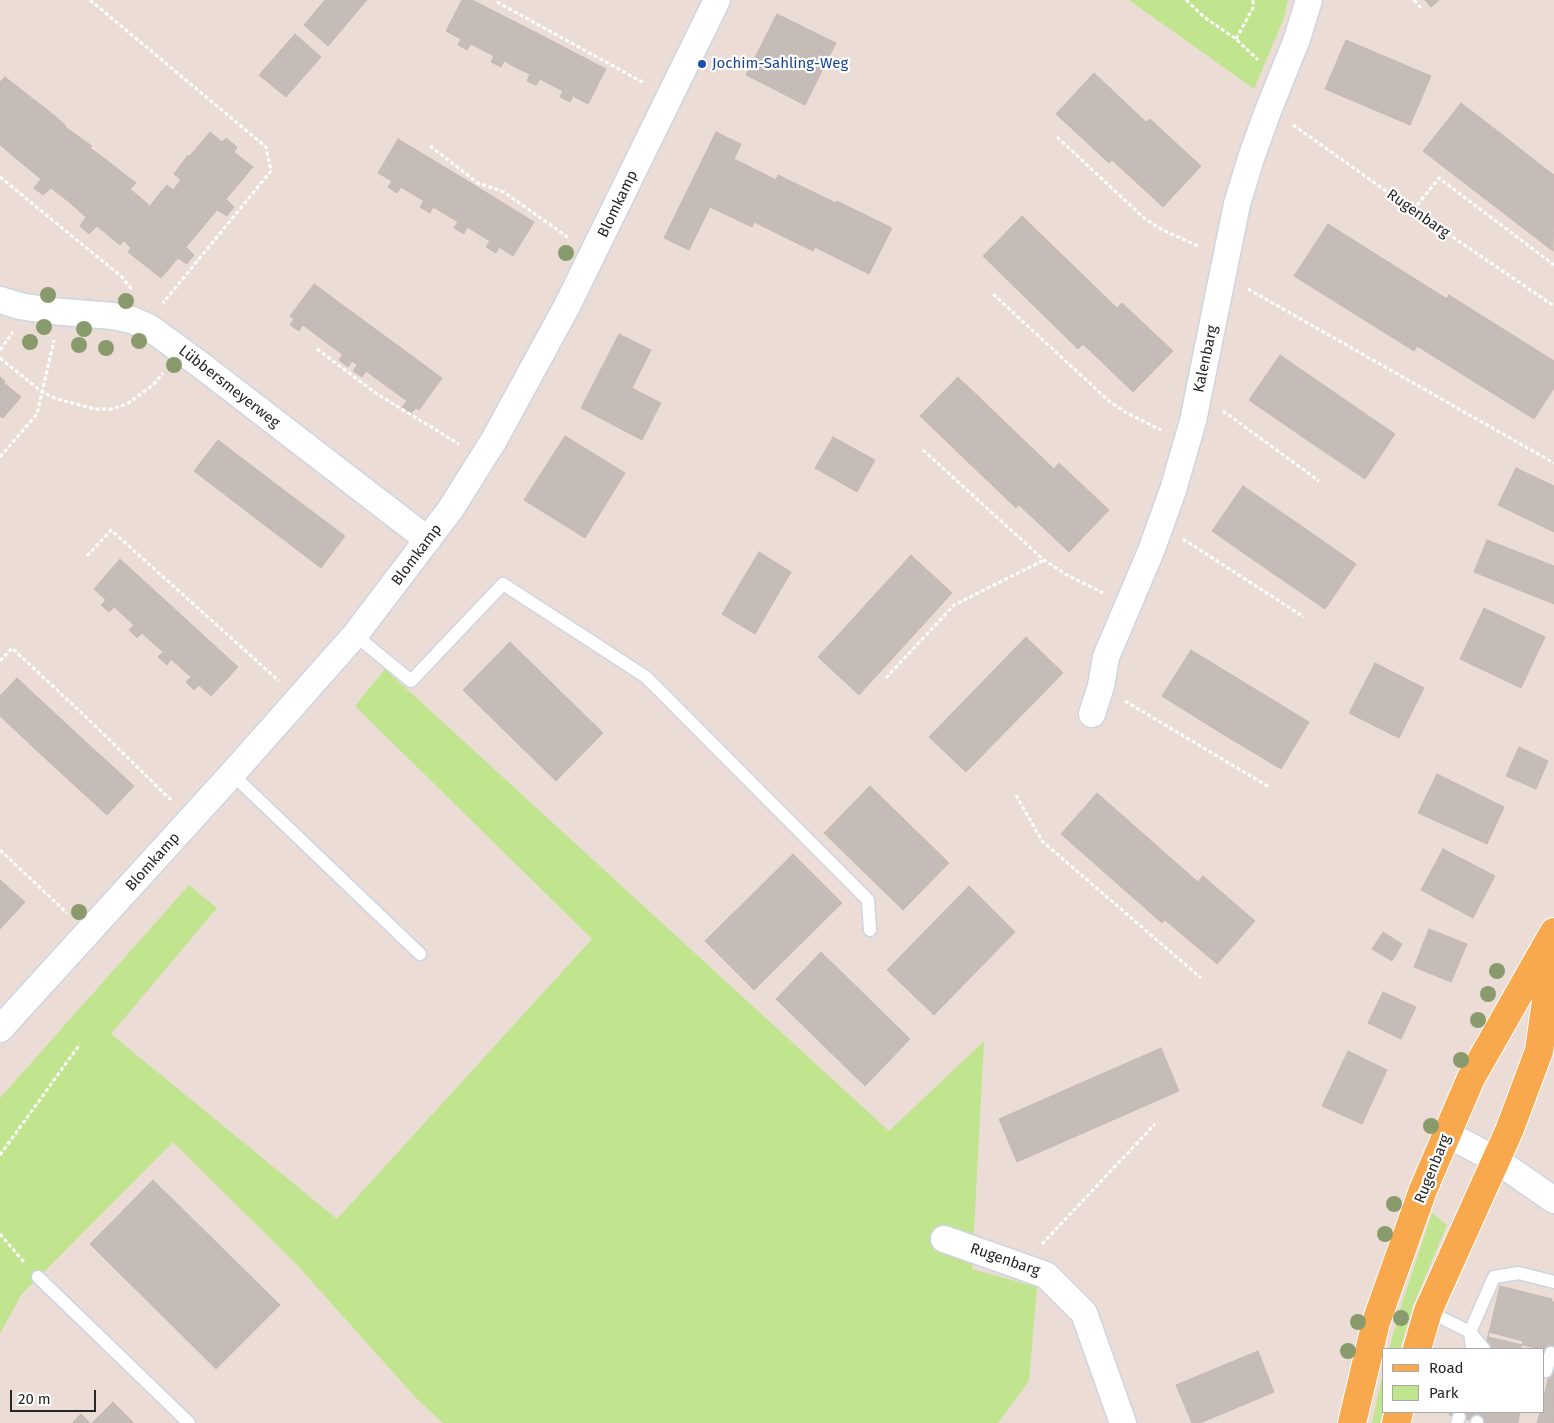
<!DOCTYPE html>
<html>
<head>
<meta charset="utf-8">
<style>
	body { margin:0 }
	#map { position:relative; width:1554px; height:1423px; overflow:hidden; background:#ebddd6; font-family:"Fira Sans",sans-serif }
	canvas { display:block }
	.legend { position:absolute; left:1382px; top:1348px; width:162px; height:65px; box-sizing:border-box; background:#fff; border:1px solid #a8a8a8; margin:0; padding:6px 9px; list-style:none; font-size:15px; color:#262626 }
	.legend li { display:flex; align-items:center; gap:10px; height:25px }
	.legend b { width:25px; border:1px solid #a8a8a8 }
	.scale { position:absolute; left:10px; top:1390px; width:86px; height:22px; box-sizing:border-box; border:2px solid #262626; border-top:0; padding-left:6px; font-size:15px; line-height:18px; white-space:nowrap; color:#262626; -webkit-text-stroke:4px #fff; paint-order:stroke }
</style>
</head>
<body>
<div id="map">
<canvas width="1554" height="1423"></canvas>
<ul class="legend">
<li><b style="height:6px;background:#f8a94e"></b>Road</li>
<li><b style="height:14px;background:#c0e58e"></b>Park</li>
</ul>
<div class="scale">20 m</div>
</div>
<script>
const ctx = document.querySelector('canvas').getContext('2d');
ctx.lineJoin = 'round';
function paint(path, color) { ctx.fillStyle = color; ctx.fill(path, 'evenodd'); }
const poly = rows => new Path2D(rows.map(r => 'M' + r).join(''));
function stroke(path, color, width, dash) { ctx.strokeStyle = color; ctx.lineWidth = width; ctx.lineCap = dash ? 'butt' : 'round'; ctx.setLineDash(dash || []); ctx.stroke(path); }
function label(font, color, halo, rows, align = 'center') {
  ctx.font = font + ' "Fira Sans",sans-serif'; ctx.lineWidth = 4.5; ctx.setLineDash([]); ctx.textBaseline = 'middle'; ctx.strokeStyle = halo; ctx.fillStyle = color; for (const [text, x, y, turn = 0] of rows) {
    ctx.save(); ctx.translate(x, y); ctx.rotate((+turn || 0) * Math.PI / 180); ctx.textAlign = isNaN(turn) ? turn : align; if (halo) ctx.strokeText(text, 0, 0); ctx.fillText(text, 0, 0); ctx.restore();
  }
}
paint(poly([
	[1129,0,1288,0,1284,18,1254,89],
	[385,669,889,1131,984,1041,972,1269,1037,1287,1029,1381,998,1423,443,1423,416,1398,297,1265,173,1142,21,1295,0,1334,0,1098,189,885,217,908,111,1034,337,1219,592,939,355,706],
	[1432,1213,1447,1225,1413,1306,1400,1349,1389,1349,1403,1300],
	[1383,1373,1383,1411,1380,1423,1372,1423]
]), '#c0e58e');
const building = poly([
	[325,0,367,0,328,46,304,25,325,0],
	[462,0,472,0,535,32,517,68,504,61,501,67,491,62,494,56,471,44,467,50,458,45,461,39,446,31,462,0],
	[1425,0,1439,0,1431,7,1425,0],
	[777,14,836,43,805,105,746,75,777,14],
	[535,32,606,69,588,104,573,96,570,102,560,97,563,91,540,79,536,85,527,81,530,74,517,68,535,32],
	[295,34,321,57,286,97,259,75,295,34],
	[1346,40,1431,76,1410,125,1325,89,1346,40],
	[1094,73,1146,122,1150,119,1201,166,1163,207,1112,160,1109,163,1056,114,1094,73],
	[5,77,55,116,19,161,0,145,0,82,5,77],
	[1461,103,1504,136,1467,185,1423,151,1461,103],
	[55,116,66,126,65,127,92,146,90,148,105,159,69,202,51,188,43,195,34,188,41,179,19,161,55,116],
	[210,132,222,142,226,138,237,147,234,152,253,167,226,199,234,207,227,216,217,210,202,228,162,194,161,192,167,185,173,190,181,180,174,174,188,155,189,157,210,132],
	[716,132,741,144,734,159,776,180,778,175,836,203,837,201,892,228,869,274,815,247,813,251,754,222,752,227,710,207,689,250,664,238,716,132],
	[1504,136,1547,170,1510,218,1467,185,1504,136],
	[398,139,466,180,445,214,433,207,430,213,420,207,424,201,401,187,397,193,388,187,392,181,378,173,398,139],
	[105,159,136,183,130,189,149,205,120,245,97,226,89,234,80,226,86,217,69,202,105,159],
	[1547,170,1554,175,1553,251,1510,218,1547,170],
	[466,180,534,222,513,256,499,247,496,253,486,247,490,241,467,227,464,234,454,228,458,222,445,214,466,180],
	[161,192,162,194,202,228,186,247,194,255,187,264,178,258,161,278,128,252,131,248,123,240,161,192],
	[1022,216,1117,308,1122,303,1173,351,1133,392,1083,344,1078,349,983,256,1022,216],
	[1328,224,1447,299,1414,351,1294,276,1328,224],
	[314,284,378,331,355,363,352,361,348,367,339,360,343,355,303,325,299,331,290,325,294,319,290,316,314,284],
	[1449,295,1554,361,1554,388,1534,419,1417,346,1449,295],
	[378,331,442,378,419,410,416,408,411,413,402,407,407,401,366,371,362,377,353,371,357,365,355,363,378,331],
	[619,334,651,350,632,388,661,403,642,440,581,408,619,334],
	[1280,355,1338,395,1307,440,1249,400,1280,355],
	[0,377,5,381,3,382,21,397,3,418,0,416,0,377],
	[958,377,1054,469,1059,463,1109,510,1069,552,1019,505,1016,508,920,416,958,377],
	[1338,395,1395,434,1365,479,1307,440,1338,395],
	[565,436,625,473,585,538,524,500,565,436],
	[833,437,875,460,857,492,815,468,833,437],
	[218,440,281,488,258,520,194,471,218,440],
	[1516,468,1554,486,1554,532,1498,505,1516,468],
	[1243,486,1300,525,1268,570,1212,531,1243,486],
	[281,488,345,536,321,568,258,520,281,488],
	[1300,525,1356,564,1325,609,1268,570,1300,525],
	[1487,540,1554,566,1554,604,1474,572,1487,540],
	[759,552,791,572,755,634,722,614,759,552],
	[911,555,952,593,859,695,818,657,911,555],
	[120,559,179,613,152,642,142,633,137,638,129,630,134,625,114,607,109,612,101,605,106,600,94,589,120,559],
	[1484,608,1545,637,1521,688,1460,659,1484,608],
	[179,613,238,667,211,696,199,685,194,690,186,682,191,677,171,659,167,665,158,657,163,652,152,642,179,613],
	[1026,637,1063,673,966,772,929,737,1026,637],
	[510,642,603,733,556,781,463,690,510,642],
	[1191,650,1250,686,1221,733,1162,696,1191,650],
	[1375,663,1424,688,1399,738,1349,713,1375,663],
	[17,678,75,732,48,761,0,716,0,696,17,678],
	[1250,686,1309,722,1281,769,1221,733,1250,686],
	[75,732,134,786,107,815,48,761,75,732],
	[1519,747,1548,761,1536,789,1506,776,1519,747],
	[1437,774,1504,807,1487,844,1418,813,1437,774],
	[870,786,949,863,903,910,824,833,870,786],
	[1097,793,1148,838,1112,879,1061,834,1097,793],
	[1148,838,1198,882,1162,923,1112,879,1148,838],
	[1443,849,1495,876,1473,918,1421,890,1443,849],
	[793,854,842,903,754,990,705,941,793,854],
	[1203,876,1255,921,1217,964,1165,920,1203,876],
	[0,880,25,902,0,929,0,880],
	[969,886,1015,932,934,1015,887,970,969,886],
	[1429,929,1467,944,1451,982,1414,967,1429,929],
	[1383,932,1402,944,1392,961,1372,949,1383,932],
	[821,952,910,1039,865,1086,776,999,821,952],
	[1383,992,1416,1007,1401,1039,1368,1023,1383,992],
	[1161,1048,1179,1091,1017,1162,999,1119,1161,1048],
	[1348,1051,1387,1070,1362,1124,1322,1106,1348,1051],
	[153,1180,280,1305,216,1369,90,1244,153,1180],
	[1500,1286,1552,1299,1540,1349,1488,1337,1500,1286],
	[1551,1301,1554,1302,1554,1353,1540,1349,1551,1301],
	[1489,1332,1523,1341,1520,1349,1485,1349,1489,1332],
	[1258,1351,1274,1392,1200,1423,1192,1423,1176,1385,1258,1351],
	[1554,1354,1554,1395,1547,1423,1537,1423,1540,1412,1543,1412,1543,1401,1554,1354],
	[1554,1395,1554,1423,1547,1423,1554,1395],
	[113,1402,134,1423,92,1423,113,1402],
	[1450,1412,1520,1412,1518,1423,1482,1423,1449,1415,1450,1412],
	[81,1414,90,1423,72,1423,81,1414]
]);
paint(building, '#c5bbb7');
stroke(building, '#c5b9b0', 1);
const lane = poly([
	[355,635,411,681,503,584,646,677,868,900,870,930],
	[232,774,420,954],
	[38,1277,189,1423],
	[1428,1311,1470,1332,1484,1349],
	[1472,1349,1470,1332,1494,1277,1519,1273,1554,1282],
	[1543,1370,1546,1371,1551,1353],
	[1457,1423,1459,1417],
	[1477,1423,1477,1422]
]);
const street = poly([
	[0,300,20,306,51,311,113,316,132,320,150,328,202,366,428,540],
	[1092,714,1101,686,1106,657,1151,551,1173,490,1193,421,1237,204,1251,158,1268,111,1297,39,1309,0],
	[0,1029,232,774,355,635,450,510,494,440,567,306,717,0],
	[1447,1134,1496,1160,1554,1200],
	[944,1239,1046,1275,1084,1313,1123,1423]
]);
const primary = poly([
	[1417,1349,1428,1311,1509,1131,1539,1051,1554,944],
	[1352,1423,1376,1322,1423,1190,1471,1078,1554,932],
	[1396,1423,1399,1412]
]);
stroke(lane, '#ccd5e1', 15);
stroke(street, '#ccd5e1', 29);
stroke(primary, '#fff', 30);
stroke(poly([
	[90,0,266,147,271,171,163,303],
	[1186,0,1204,17,1236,39,1258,60],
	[1414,0,1421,8],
	[497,2,644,83],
	[1236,39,1253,8,1253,0],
	[1293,125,1413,210,1554,306],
	[1057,137,1144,218,1161,229,1200,247],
	[430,146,478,183,504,192,569,238],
	[0,177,122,277,132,290],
	[1413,210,1439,178,1554,265],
	[1248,289,1554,463],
	[993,294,1109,401,1125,412,1161,430],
	[317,349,377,394,459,444],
	[0,350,13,332],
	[0,358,42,392,57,399,95,409,111,409,127,404,153,385,163,373],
	[1223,411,1319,481],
	[923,450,1044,560,1067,575,1103,593],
	[0,457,37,414,54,340],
	[1183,539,1304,617],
	[87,556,111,530,279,681],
	[0,661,12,648,86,717,171,800],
	[886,678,954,605,1044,560],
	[1125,701,1269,787],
	[1016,795,1042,841,1201,978],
	[0,850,67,913],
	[0,1155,80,1044],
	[0,1234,24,1262],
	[1042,1244,1155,1124]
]), '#fff', 3, [4, 2.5]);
stroke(lane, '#fff', 12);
stroke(street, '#fff', 26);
stroke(primary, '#f8a94e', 28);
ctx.fillStyle = '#899b6c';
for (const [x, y] of [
	[566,253],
	[48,295],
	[126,301],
	[44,327],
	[84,329],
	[139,341],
	[30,342],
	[79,345],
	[106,348],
	[174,365],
	[79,912],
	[1497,971],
	[1488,994],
	[1478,1020],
	[1461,1060],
	[1431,1126],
	[1394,1204],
	[1385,1234],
	[1401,1318],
	[1358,1322],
	[1348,1351]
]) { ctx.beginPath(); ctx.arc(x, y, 8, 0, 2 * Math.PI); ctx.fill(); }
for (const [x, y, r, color] of [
	[702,64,5,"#1a4fb4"]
]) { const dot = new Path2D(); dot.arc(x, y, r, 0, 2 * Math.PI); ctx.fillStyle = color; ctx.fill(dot); stroke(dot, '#fff', 2); }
label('15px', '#164399', '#fff', [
	["Jochim-Sahling-Weg",712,64]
], 'left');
label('15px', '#262626', '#fff', [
	["Blomkamp",618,204,-64],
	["Rugenbarg",1418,214,35],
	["Kalenbarg",1206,359,-78],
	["Lübbersmeyerweg",229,387,38],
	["Blomkamp",417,555,-53],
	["Blomkamp",153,862,-48],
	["Rugenbarg",1433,1169,-68],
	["Rugenbarg",1005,1260,19]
]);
</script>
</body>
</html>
